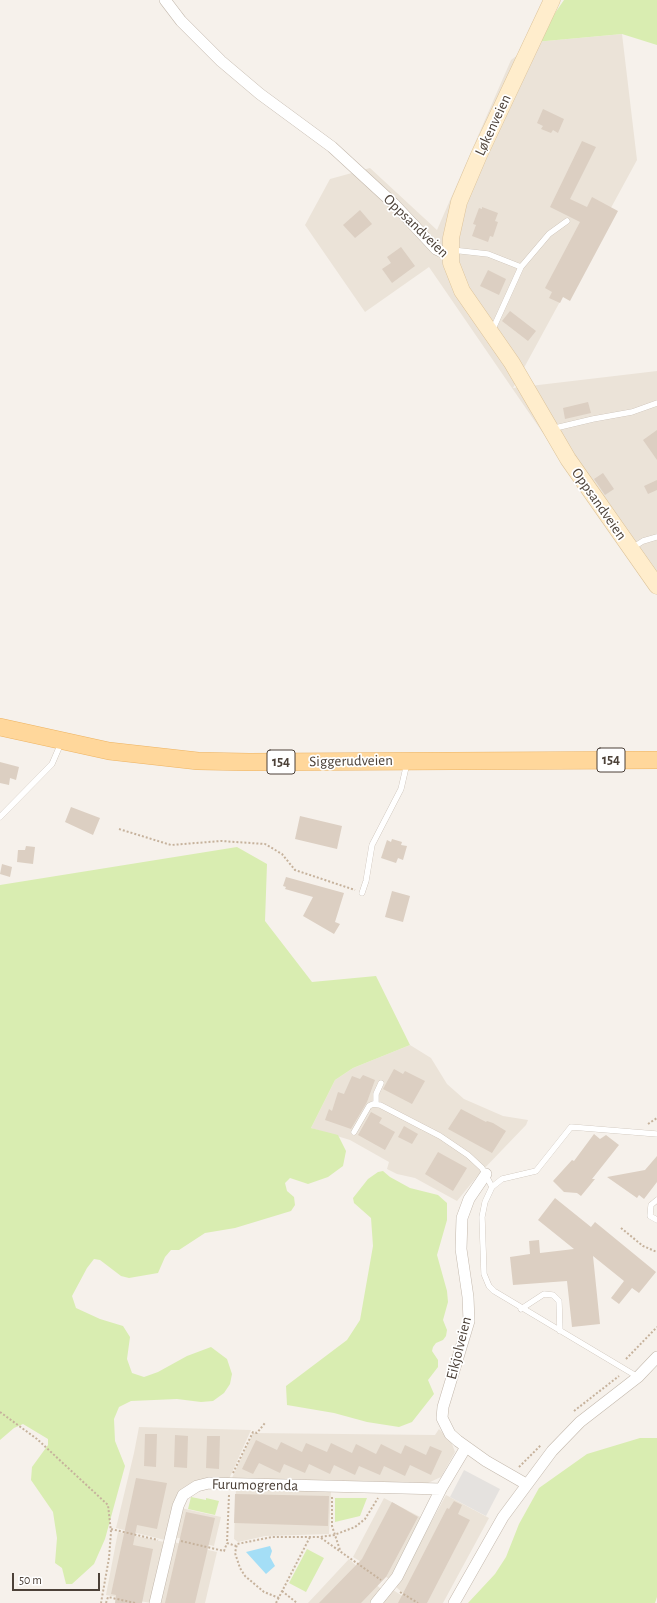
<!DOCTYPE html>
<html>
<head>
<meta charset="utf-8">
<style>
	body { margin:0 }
	#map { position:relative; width:657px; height:1603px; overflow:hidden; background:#f6f1eb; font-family:"Alegreya Sans",sans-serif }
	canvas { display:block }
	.scale { position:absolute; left:12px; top:1573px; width:88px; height:18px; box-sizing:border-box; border:2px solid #4c4138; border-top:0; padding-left:5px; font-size:12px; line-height:14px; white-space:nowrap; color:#4c4138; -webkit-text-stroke:3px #fff; paint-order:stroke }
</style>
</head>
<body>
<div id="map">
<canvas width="657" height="1603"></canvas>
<div class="scale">50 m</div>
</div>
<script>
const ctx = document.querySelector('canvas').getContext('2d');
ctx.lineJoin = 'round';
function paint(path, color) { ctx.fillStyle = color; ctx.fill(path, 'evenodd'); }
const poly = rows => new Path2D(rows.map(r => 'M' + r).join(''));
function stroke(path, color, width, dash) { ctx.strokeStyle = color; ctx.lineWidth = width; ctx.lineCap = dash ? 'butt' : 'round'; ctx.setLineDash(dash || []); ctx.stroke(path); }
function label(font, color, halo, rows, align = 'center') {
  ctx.font = font + ' "Alegreya Sans",sans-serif'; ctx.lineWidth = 3.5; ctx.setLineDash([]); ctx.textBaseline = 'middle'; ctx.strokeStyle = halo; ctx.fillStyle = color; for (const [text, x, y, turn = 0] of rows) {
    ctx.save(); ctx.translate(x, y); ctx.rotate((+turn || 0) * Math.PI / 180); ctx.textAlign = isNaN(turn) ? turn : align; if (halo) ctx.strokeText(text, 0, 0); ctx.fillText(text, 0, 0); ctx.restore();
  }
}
paint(poly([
	[622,34,637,160,513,388,657,371,657,575,595,509,429,267,365,312,305,225,330,179,370,168,437,230,511,60,535,42],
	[410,1045,431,1058,447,1084,464,1099,503,1116,528,1120,526,1125,479,1174,457,1201,415,1178,397,1174,387,1169,389,1162,350,1140,311,1128,335,1080,353,1068],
	[139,1427,251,1430,229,1479,203,1479,193,1482,183,1489,165,1540,116,1528,134,1453],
	[439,1429,451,1441,455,1452,441,1477,428,1483,232,1478,253,1433,435,1435],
	[236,1487,331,1490,329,1534,265,1536,238,1542,234,1539],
	[446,1495,489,1518,443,1603,423,1603,403,1593,396,1587],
	[384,1498,424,1519,391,1580,353,1557],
	[181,1508,221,1517,214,1546,174,1537],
	[118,1532,164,1542,151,1603,106,1595],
	[173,1542,217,1552,205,1603,159,1603],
	[349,1559,382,1590,370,1603,308,1603],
	[393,1590,401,1595,415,1603,381,1603]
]), '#ebe3d8');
paint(poly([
	[564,0,657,0,657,45,622,34,535,42],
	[237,847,267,864,265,921,312,982,376,976,410,1045,353,1068,335,1080,311,1128,338,1135,346,1151,343,1166,328,1177,308,1184,290,1178,285,1183,287,1191,294,1197,295,1205,291,1211,235,1228,205,1233,179,1250,171,1250,165,1257,158,1273,129,1278,121,1276,100,1260,94,1259,87,1268,72,1296,76,1308,100,1319,123,1326,130,1337,127,1359,132,1373,144,1377,158,1372,187,1356,211,1347,227,1359,232,1374,230,1384,224,1393,213,1401,201,1402,177,1399,131,1401,119,1407,114,1419,115,1441,125,1466,105,1539,94,1564,72,1584,66,1584,62,1568,55,1563,57,1538,53,1512,31,1480,32,1467,48,1445,48,1439,23,1424,14,1428,0,1440,0,885],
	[383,1171,390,1177,410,1188,438,1195,447,1203,447,1220,437,1255,447,1291,448,1302,443,1320,447,1330,446,1336,443,1340,436,1343,433,1347,432,1351,438,1360,438,1367,428,1380,434,1394,412,1422,399,1427,367,1422,334,1413,287,1405,286,1386,347,1340,360,1320,373,1246,371,1218,354,1203,353,1198,368,1179,378,1172],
	[640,1438,657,1438,657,1597,655,1603,468,1603,495,1574,506,1557,519,1524,539,1488,587,1454],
	[191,1497,206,1500,206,1498,219,1501,215,1515,188,1509],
	[335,1498,367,1498,360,1516,335,1522],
	[307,1549,324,1558,306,1592,289,1583]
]), '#d9edb1');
paint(poly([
	[464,1470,500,1489,486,1516,450,1497]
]), '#e5e2df');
paint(poly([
	[270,1546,272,1551,270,1557,275,1566,266,1574,246,1552]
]), '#a4def6');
paint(poly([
	[543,109,564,119,558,133,553,130,551,133,541,129,543,126,537,123],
	[582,141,596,147,570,199,587,207,592,197,618,211,570,301,563,297,560,303,549,298,552,292,545,288,580,222,550,207],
	[482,207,498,213,495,221,498,222,493,237,490,236,488,242,472,236,476,225,473,224,479,208,482,209],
	[360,210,372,224,355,238,343,225],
	[401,247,415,266,392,283,382,269,391,263,387,257],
	[488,270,506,279,499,295,480,286],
	[510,311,536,331,528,341,502,321],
	[588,402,591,413,565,419,563,408],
	[657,430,657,460,643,440],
	[603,473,614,489,605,495,594,479],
	[657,480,657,490,648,494,644,486],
	[0,762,19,767,16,780,10,778,9,785,0,783],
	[71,807,100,818,93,835,65,822],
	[300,816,342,826,337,849,295,839],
	[392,839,402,842,401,845,407,846,403,860,398,858,396,863,381,858,387,840,391,842],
	[26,846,35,847,33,864,17,862,18,850,25,850],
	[2,864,12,867,10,877,0,874],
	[286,877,344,893,335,922,340,924,334,934,303,916,313,897,285,889,286,887,283,886],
	[392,891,410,896,403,922,385,917],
	[394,1069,403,1074,405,1071,425,1081,412,1104,383,1089],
	[363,1075,375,1080,367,1102,351,1129,325,1120,329,1109,332,1111,338,1092,344,1094,352,1076,360,1079],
	[461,1109,486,1122,487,1121,493,1123,506,1131,492,1153,448,1129],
	[371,1112,382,1118,379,1123,395,1132,385,1150,358,1135],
	[404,1126,418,1134,412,1144,398,1137],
	[594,1134,600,1139,606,1135,619,1145,592,1179,595,1179,581,1196,577,1193,564,1192,553,1181,572,1160,574,1161],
	[438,1152,467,1168,453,1191,425,1174],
	[657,1156,657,1182,644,1199,639,1195,637,1198,607,1177,645,1170],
	[555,1198,591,1227,595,1222,656,1272,639,1293,632,1288,619,1304,611,1298,624,1281,593,1256,600,1324,572,1327,567,1281,513,1285,510,1257,530,1254,529,1241,539,1240,540,1253,574,1249,538,1220],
	[145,1434,157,1434,156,1467,144,1466],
	[175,1435,188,1436,187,1468,174,1467],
	[207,1436,220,1436,219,1469,206,1468],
	[256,1440,277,1450,281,1442,302,1452,306,1443,327,1452,331,1443,352,1453,356,1444,376,1454,381,1444,401,1454,405,1445,426,1455,430,1446,442,1451,431,1475,410,1465,405,1476,384,1466,380,1475,359,1466,355,1475,334,1465,330,1474,309,1464,305,1473,284,1464,280,1473,259,1463,253,1474,242,1469],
	[136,1478,167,1483,157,1529,137,1525,133,1545,153,1549,142,1603,115,1603,116,1595,111,1594],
	[235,1494,329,1496,328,1526,234,1523],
	[454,1501,462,1505,458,1514,470,1520,427,1603,398,1603,447,1508,449,1509],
	[392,1502,418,1517,386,1577,361,1603,319,1603,362,1559],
	[186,1512,215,1518,195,1603,165,1603]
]), '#dccfc2');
const lane = poly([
	[452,250,488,254,521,267],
	[492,331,521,267,549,234,567,221],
	[551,429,593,419,632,412,657,403],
	[632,548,643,541,657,537],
	[0,817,52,764,61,743],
	[362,893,366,881,372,845,401,789,407,763],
	[376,1104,376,1094,381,1083],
	[354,1132,369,1106,373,1104,380,1105,440,1136,468,1155,482,1168,492,1187],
	[657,1200,651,1205,650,1216,657,1220],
	[521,1309,544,1294,553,1295,559,1301,560,1331],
	[638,1377,494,1291,489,1286,484,1274,482,1217,485,1202,492,1187,502,1179,536,1171,571,1127,657,1134]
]);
const street = poly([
	[165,0,181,21,221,61,260,94,332,147,394,204,436,249,451,256],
	[486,1174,469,1199,462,1218,461,1249,468,1297,469,1321,443,1407,442,1418,450,1434,458,1441,486,1461,526,1484],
	[155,1603,178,1506,183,1495,197,1486,209,1483,441,1489],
	[376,1603,397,1577,441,1489,466,1447],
	[454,1603,503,1517,552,1451,580,1422,638,1377,657,1357]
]);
const secondary = poly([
	[552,0,479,155,459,202,451,238,451,263,462,291,512,363,568,459,657,586]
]);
const primary = poly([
	[0,727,109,751,198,761,249,762,657,760]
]);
stroke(lane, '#c3b8ac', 6);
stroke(street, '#c3b8ac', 12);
stroke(secondary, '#dcc39a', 17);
stroke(primary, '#edb362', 18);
stroke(poly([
	[119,829,171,845,221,841,265,844,282,854,295,870,355,890],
	[648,1124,657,1118],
	[621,1228,643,1246,657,1252],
	[626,1359,657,1327],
	[574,1411,619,1376],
	[0,1412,37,1439,108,1505,111,1532,109,1558,101,1603],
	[519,1467,541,1445],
	[233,1473,253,1432,257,1433,265,1423],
	[229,1495,227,1543,236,1546],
	[332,1497,332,1526,340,1550],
	[111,1529,158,1540],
	[321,1538,381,1580],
	[181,1541,224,1551,227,1543],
	[282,1591,297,1603],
	[400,1592,418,1603],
	[279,1598,264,1592,245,1576,240,1568,235,1553,237,1544,272,1537,320,1537,334,1535,355,1527,365,1519,378,1498],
	[106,1603,108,1597,135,1603],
	[276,1603,310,1537]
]), '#c6b29c', 2, [2, 2]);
stroke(lane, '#fff', 5.5);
stroke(street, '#fff', 11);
stroke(secondary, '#ffedcc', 16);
stroke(primary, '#ffd79b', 17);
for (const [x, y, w] of [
	[611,760,28],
	[281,762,28]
]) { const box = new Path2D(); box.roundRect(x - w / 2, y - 12, w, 24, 3); ctx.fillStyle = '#fff'; ctx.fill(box); stroke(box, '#4c4138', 1); }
label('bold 14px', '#4c4138', null, [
	["154",611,760],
	["154",281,762]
]);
label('15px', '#4c4138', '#fff', [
	["Løkenveien",493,125,-65],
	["Oppsandveien",416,226,44],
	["Oppsandveien",599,504,55],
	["Siggerudveien",351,761,-1],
	["Eikjolveien",459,1348,-76],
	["Furumogrenda",255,1485,1]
]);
</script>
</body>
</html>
